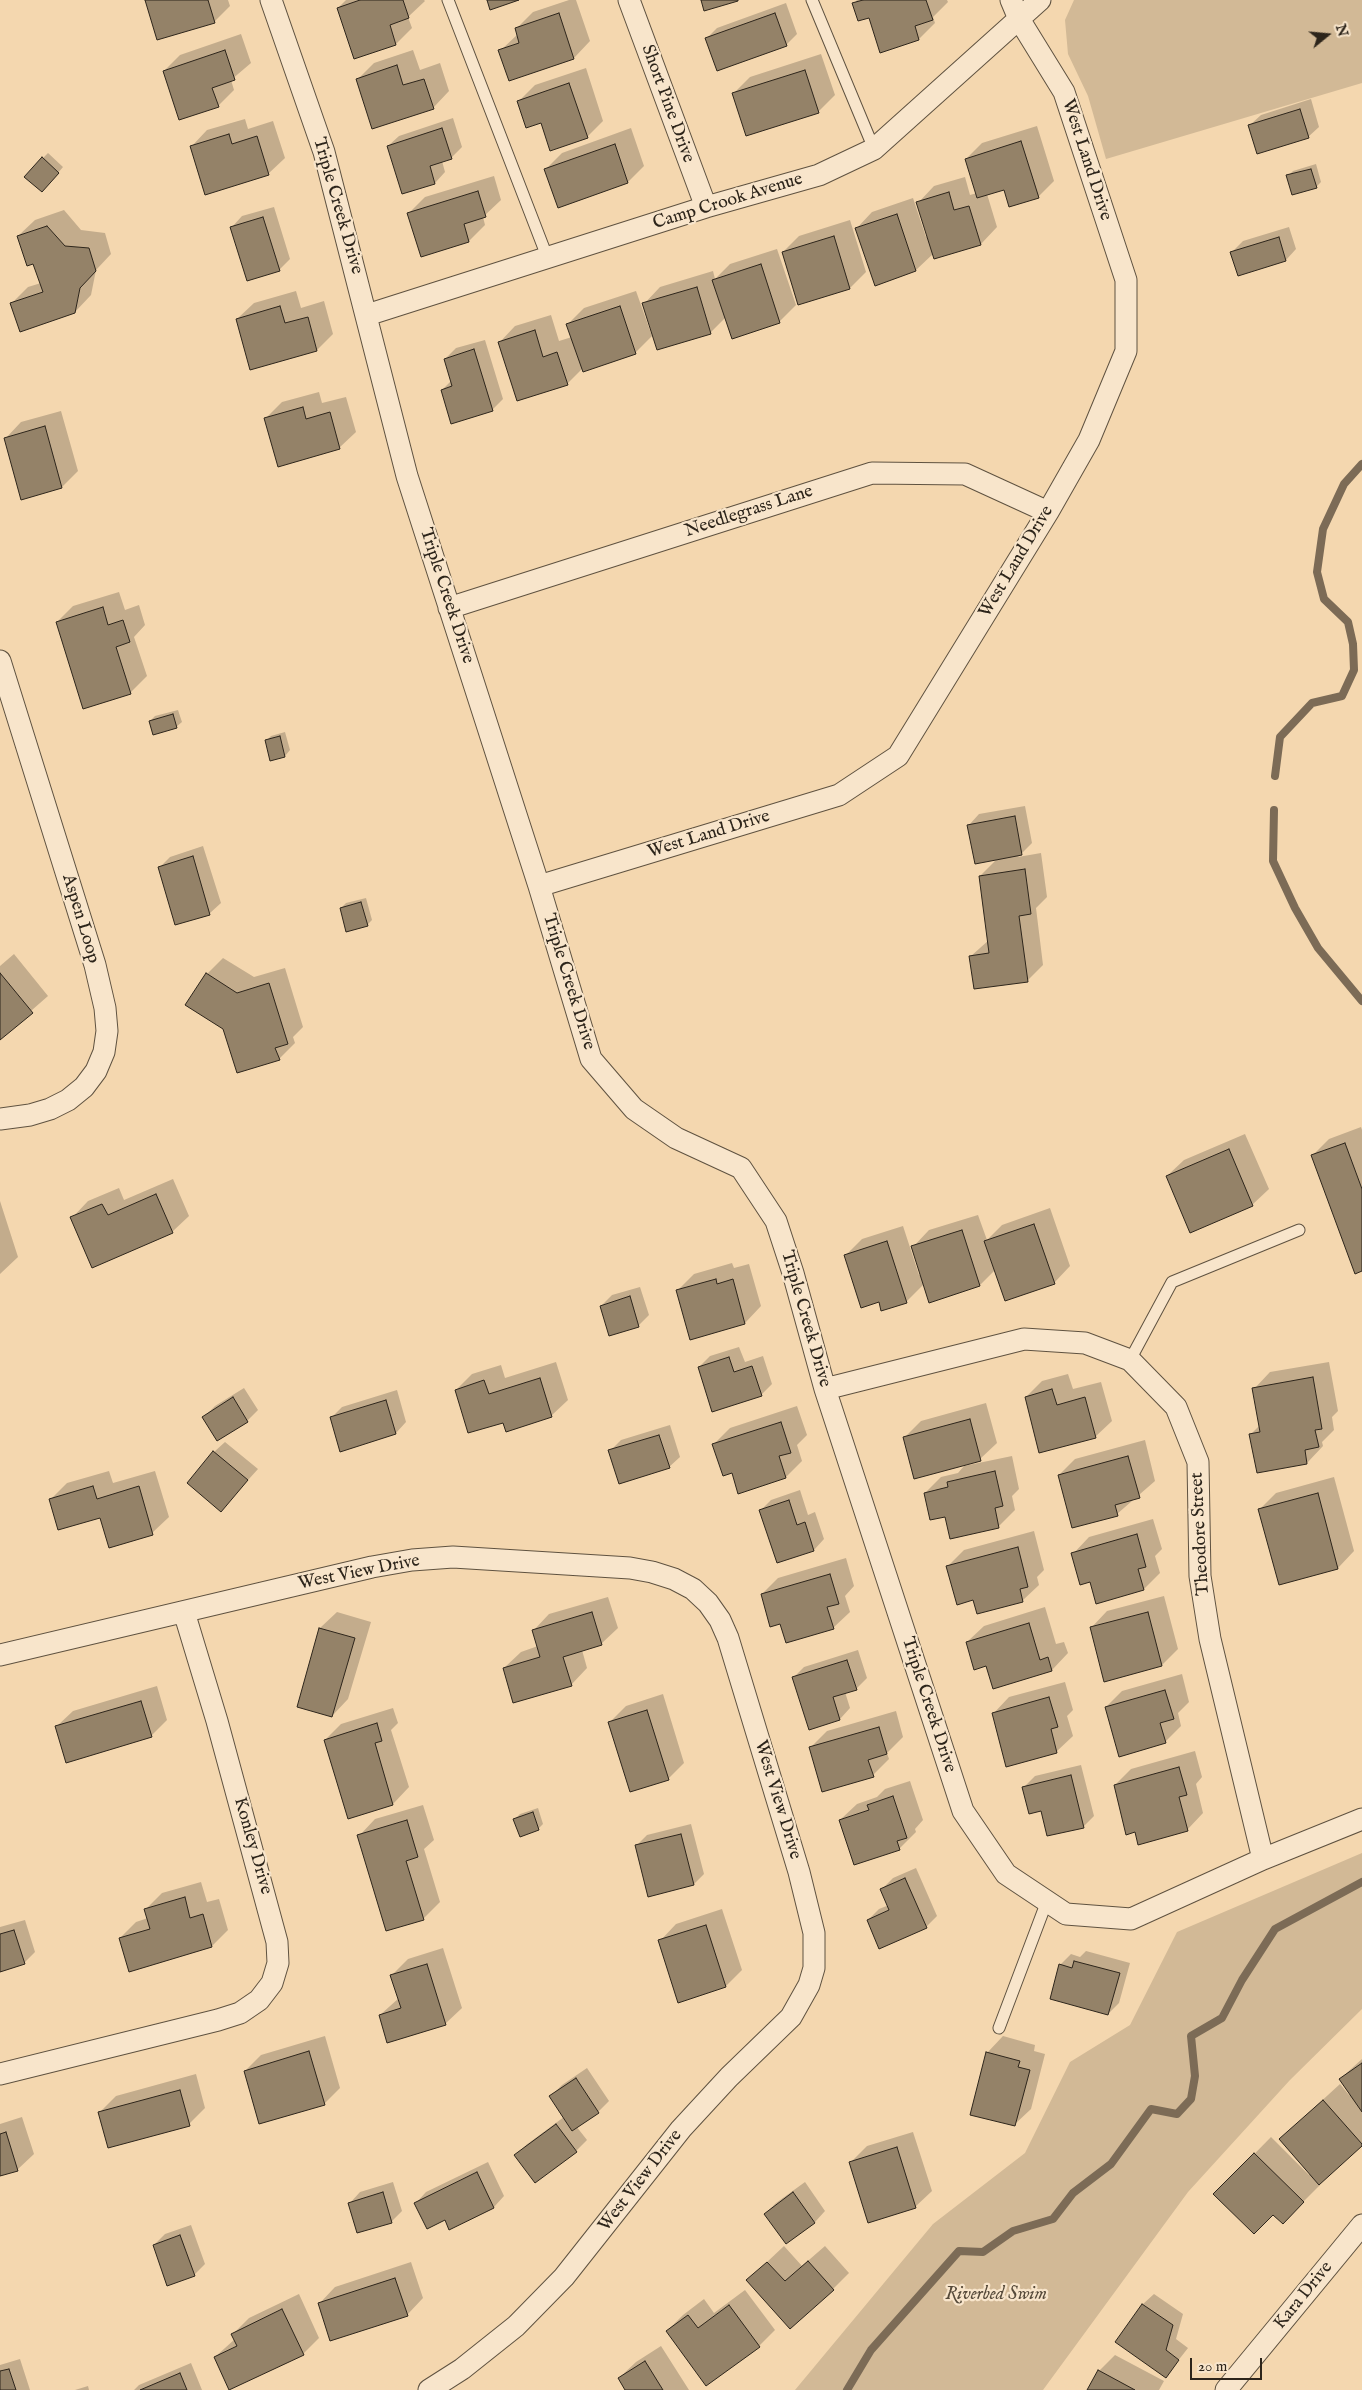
<!DOCTYPE html>
<html>
<head>
<meta charset="utf-8">
<style>
	body { margin:0 }
	#map { position:relative; width:1362px; height:2390px; overflow:hidden; background:#f4d7af; font-family:"IM FELL English",serif }
	canvas { display:block }
	.north { position:absolute; left:1302px; top:10px; width:50px; height:50px; -webkit-text-stroke:4px #f8e5cb; paint-order:stroke; rotate:73deg; font-size:14px; font-weight:700; line-height:20px; text-align:center; color:#2d251b }
	.north::after { content:''; display:block; margin:auto; width:18px; height:22px; background:#2d251b; clip-path:polygon(50% 0,100% 100%,50% 72%,0 100%) }
	.scale { position:absolute; left:1190px; top:2358px; width:72px; height:22px; box-sizing:border-box; border:2px solid #2d251b; border-top:0; padding-left:6px; font-size:15px; line-height:18px; white-space:nowrap; color:#2d251b; -webkit-text-stroke:4px #f8e5cb; paint-order:stroke }
</style>
</head>
<body>
<div id="map">
<canvas width="1362" height="2390"></canvas>
<div class="north">N</div>
<div class="scale">20 m</div>
</div>
<script>
const ctx = document.querySelector('canvas').getContext('2d');
ctx.lineJoin = 'round';
function paint(path, color) { ctx.fillStyle = color; ctx.fill(path, 'evenodd'); }
const poly = rows => new Path2D(rows.map(r => 'M' + r).join(''));
function stroke(path, color, width, dash) { ctx.strokeStyle = color; ctx.lineWidth = width; ctx.lineCap = dash ? 'butt' : 'round'; ctx.setLineDash(dash || []); ctx.stroke(path); }
function label(font, color, halo, rows, align = 'center') {
  ctx.font = font + ' "IM FELL English",serif'; ctx.lineWidth = 4.5; ctx.setLineDash([]); ctx.textBaseline = 'middle'; ctx.strokeStyle = halo; ctx.fillStyle = color; for (const [text, x, y, turn = 0] of rows) {
    ctx.save(); ctx.translate(x, y); ctx.rotate((+turn || 0) * Math.PI / 180); ctx.textAlign = isNaN(turn) ? turn : align; if (halo) ctx.strokeText(text, 0, 0); ctx.fillText(text, 0, 0); ctx.restore();
  }
}
paint(poly([
	[1074,0,1362,0,1362,83,1106,159,1088,96,1068,54,1065,20],
	[1362,1853,1362,2009,1290,2080,1188,2192,1043,2390,795,2390,933,2224,1025,2153,1070,2062,1130,2025,1177,1932]
]), '#d2b996');
paint(poly([
	[146,0,228,0,230,6,214,22],
	[346,0,424,0,425,1,408,17,412,28,396,44,338,8],
	[569,0,576,0,590,41,574,58,509,79,500,51,518,34,516,29,533,12],
	[857,0,947,0,948,2,933,17,935,23,919,39,869,16,854,4],
	[786,3,797,34,786,45,707,38,717,28],
	[241,34,251,63,231,80,234,90,218,106,164,71,180,55],
	[413,50,420,70,440,63,449,91,433,108,358,79,374,63],
	[821,54,835,95,818,112,734,93,750,77],
	[586,68,603,121,587,137,542,122,519,101,535,85],
	[1311,99,1319,127,1308,137,1250,125,1261,115],
	[453,118,462,147,451,158,442,161,445,172,435,183,388,146,399,136],
	[245,119,248,129,273,121,285,158,268,174,191,147,207,130],
	[1037,126,1054,181,1038,197,1004,188,987,194,997,227,981,244,935,258,934,253,916,270,856,229,872,212,913,198,926,237,928,236,918,203,934,186,965,177,970,195,977,193,966,159,982,143],
	[631,128,644,166,628,182,546,169,562,153],
	[48,153,63,167,47,186,43,158],
	[1316,164,1321,182,1316,187,1288,176,1293,171],
	[494,176,501,200,483,217,485,225,469,241,422,255,409,213,425,197],
	[274,207,290,259,279,270,232,227,242,216],
	[64,210,81,230,105,233,111,254,96,270,91,295,75,312,12,303,28,287,41,283,34,263,18,236,35,220],
	[850,220,866,272,850,288,799,304,783,252,799,236],
	[1289,227,1296,249,1286,260,1232,252,1243,241],
	[777,249,796,305,779,322,726,317,711,332,658,349,644,304,660,287,713,271,715,279,730,264],
	[296,291,301,308,324,301,333,334,317,350,237,319,254,303],
	[636,291,652,336,635,353,583,368,567,384,499,343,515,326,551,315,559,341,572,337,568,324,584,308],
	[485,340,503,399,492,410,442,390,452,380,445,359,456,348],
	[319,392,322,403,346,397,356,432,339,448,265,419,282,402],
	[61,411,78,471,62,487,5,439,21,422],
	[119,592,125,610,139,605,145,625,134,637,147,676,130,693,57,622,73,606],
	[178,710,182,722,176,727,150,721,155,716],
	[285,732,290,750,285,756,266,741,271,736],
	[1025,806,1032,843,1018,857,1041,853,1047,897,1036,908,1043,965,1027,981,971,956,989,940,980,876,998,858,969,825,979,814],
	[203,846,221,903,210,913,176,924,159,868,170,857],
	[366,898,372,920,367,925,341,908,346,903],
	[14,954,48,996,0,1038,0,966],
	[223,958,254,977,285,968,303,1027,293,1037,295,1043,279,1059,207,974],
	[1361,1127,1362,1130,1362,1270,1312,1156,1329,1139],
	[1245,1134,1269,1189,1252,1205,1167,1176,1184,1160],
	[173,1179,189,1216,172,1232,72,1218,88,1201,119,1188,124,1200],
	[0,1201,18,1257,0,1274],
	[1050,1208,1070,1266,1054,1283,995,1270,980,1285,925,1283,906,1302,879,1301,845,1256,862,1239,903,1226,919,1275,922,1275,913,1247,929,1230,978,1215,987,1240,1002,1225],
	[732,1263,734,1268,749,1264,761,1306,745,1323,677,1291,694,1274],
	[640,1287,649,1315,638,1326,601,1306,612,1295],
	[739,1347,745,1362,763,1356,772,1384,761,1395,699,1367,710,1356],
	[556,1362,568,1400,551,1416,504,1421,456,1390,472,1374,501,1365,505,1378],
	[1329,1362,1338,1411,1332,1417,1334,1430,1322,1442,1323,1446,1307,1463,1251,1434,1260,1425,1254,1389,1270,1372],
	[1068,1374,1073,1389,1101,1382,1112,1421,1095,1437,1026,1397,1042,1381],
	[244,1388,258,1410,247,1421,218,1439,204,1417,215,1406],
	[397,1390,406,1422,396,1433,341,1450,331,1418,342,1407],
	[986,1403,997,1443,980,1459,905,1437,921,1421],
	[797,1406,807,1435,797,1445,802,1461,786,1477,739,1492,732,1471,714,1444,730,1428],
	[670,1425,680,1457,669,1467,610,1451,621,1440],
	[1145,1440,1155,1481,1117,1514,1059,1475,1075,1459],
	[225,1442,258,1469,221,1510,214,1452],
	[1012,1456,1019,1489,1012,1496,1015,1510,998,1527,946,1515,925,1493,941,1477,958,1473,964,1466],
	[109,1471,113,1483,155,1471,169,1517,152,1533,51,1499,67,1483],
	[1334,1477,1354,1551,1338,1568,1280,1583,1260,1509,1276,1493],
	[800,1490,808,1515,815,1512,824,1539,814,1550,761,1510,771,1500],
	[1153,1519,1162,1549,1155,1556,1160,1573,1144,1589,1090,1580,1073,1554,1089,1537],
	[1034,1531,1044,1570,1037,1577,1039,1585,1022,1601,974,1599,948,1566,964,1550],
	[846,1558,854,1586,845,1596,850,1612,833,1628,762,1594,778,1578],
	[1164,1596,1178,1649,1162,1665,1091,1628,1107,1611],
	[608,1597,618,1628,601,1644,582,1650,587,1668,571,1685,504,1668,521,1652,538,1646,533,1631,549,1614],
	[1045,1607,1056,1644,1064,1642,1068,1653,1052,1670,987,1664,967,1642,984,1626],
	[337,1612,371,1622,348,1699,332,1716,298,1706,320,1628],
	[858,1650,867,1678,856,1689,845,1692,850,1708,840,1719,793,1678,804,1667],
	[1182,1674,1189,1702,1178,1713,1181,1726,1165,1742,1106,1707,1122,1691],
	[1065,1682,1073,1710,1067,1716,1073,1736,1056,1752,993,1714,1009,1697],
	[157,1686,167,1720,151,1736,56,1727,73,1711],
	[663,1694,684,1763,668,1779,610,1722,626,1706],
	[393,1708,398,1723,391,1730,409,1787,393,1804,349,1817,325,1740,341,1724],
	[896,1711,903,1737,887,1753,889,1759,873,1775,811,1747,827,1731],
	[1195,1751,1202,1777,1196,1784,1203,1813,1187,1830,1136,1831,1115,1785,1131,1769],
	[1081,1765,1094,1816,1083,1827,1042,1810,1024,1787,1035,1776],
	[910,1781,923,1820,915,1829,916,1832,899,1849,840,1820,857,1804,877,1797,885,1789],
	[423,1805,434,1840,424,1849,440,1902,423,1919,359,1836,375,1819],
	[538,1808,543,1824,538,1829,515,1819,520,1814],
	[691,1824,704,1874,694,1884,636,1846,647,1835],
	[916,1868,937,1916,926,1927,868,1920,879,1909,889,1905,882,1889,893,1878],
	[201,1882,207,1902,219,1899,228,1930,212,1946,129,1970,120,1938,136,1922,148,1918,146,1909,162,1893],
	[722,1909,742,1970,726,1986,679,2001,660,1941,676,1924],
	[25,1920,35,1952,24,1963,0,1971,0,1927],
	[443,1948,462,2008,445,2024,380,2015,399,1998,392,1975,408,1959],
	[1086,1951,1130,1963,1119,2003,1108,2014,1060,1965,1071,1954,1080,1957],
	[325,2036,340,2088,324,2104,245,2071,261,2055],
	[1003,2036,1035,2045,1034,2051,1045,2054,1031,2109,1014,2125,987,2053],
	[1362,2059,1362,2145,1318,2184,1320,2185,1283,2222,1273,2213,1215,2194,1271,2137,1309,2175,1310,2173,1280,2139,1340,2084,1349,2095,1351,2094,1340,2079],
	[587,2068,609,2101,598,2112,576,2126,587,2140,576,2151,516,2156,526,2145,564,2117,551,2096,562,2085],
	[196,2074,205,2108,189,2124,100,2112,116,2096],
	[22,2117,34,2154,17,2170,0,2175,0,2124],
	[913,2132,932,2191,915,2207,850,2163,867,2146],
	[488,2162,504,2196,494,2207,450,2228,445,2219,416,2203,426,2192],
	[393,2182,402,2211,391,2222,350,2203,360,2192],
	[805,2182,825,2211,815,2222,786,2243,765,2214,776,2203],
	[191,2225,205,2264,194,2275,154,2245,165,2234],
	[784,2246,802,2266,825,2246,849,2273,833,2289,748,2280],
	[411,2262,423,2298,407,2315,319,2304,335,2287],
	[745,2290,775,2330,759,2346,667,2331,683,2315,704,2299,714,2313],
	[299,2294,319,2338,303,2354,215,2357,235,2339,233,2334,249,2318],
	[1154,2294,1183,2314,1176,2339,1188,2348,1166,2376,1117,2342,1143,2304],
	[661,2346,689,2390,627,2390,619,2378,636,2362],
	[1115,2355,1164,2381,1159,2390,1089,2390,1099,2371],
	[20,2359,30,2390,0,2390,0,2365],
	[191,2363,202,2390,134,2390,139,2385],
	[88,2386,89,2390,75,2390]
]), '#0003');
stroke(poly([
	[1275,776,1280,737,1312,703,1342,696,1354,670,1353,644,1348,622,1324,599,1317,572,1323,529,1344,484,1362,464],
	[1274,810,1273,861,1295,908,1318,948,1362,1001],
	[847,2390,871,2350,959,2251,983,2252,1013,2231,1053,2219,1073,2193,1111,2164,1151,2109,1177,2114,1191,2099,1195,2076,1191,2036,1222,2018,1242,1980,1275,1929,1362,1882]
]), '#7c6b56', 8);
const building = poly([
	[145,0,208,0,215,23,157,40,145,0],
	[360,0,403,0,409,18,390,25,396,45,354,59,337,8,360,0],
	[487,0,519,0,490,10,487,0],
	[701,0,738,0,738,1,704,11,701,0],
	[863,0,926,0,933,20,915,26,919,40,880,53,869,18,858,21,852,3,863,0],
	[559,13,574,59,509,81,498,50,519,43,515,28,559,13],
	[775,13,787,46,717,71,705,38,775,13],
	[225,50,235,80,212,88,219,107,179,120,163,71,225,50],
	[397,65,403,85,424,79,434,109,372,129,356,79,397,65],
	[805,70,819,113,746,136,732,93,805,70],
	[569,83,588,138,550,151,541,123,526,128,517,101,569,83],
	[1300,109,1309,138,1257,154,1248,125,1300,109],
	[442,128,452,159,430,166,435,184,402,194,387,146,442,128],
	[229,134,232,144,257,136,269,175,205,195,190,146,229,134],
	[1021,141,1039,198,1009,207,1004,190,977,198,965,159,1021,141],
	[615,144,628,183,558,208,544,169,615,144],
	[42,157,59,173,42,192,24,177,42,157],
	[1311,169,1317,188,1292,195,1286,175,1311,169],
	[478,191,486,217,464,224,469,242,421,257,407,213,478,191],
	[949,192,954,210,969,206,981,245,934,259,916,202,949,192],
	[897,214,916,271,875,286,855,228,897,214],
	[263,217,280,271,247,281,230,227,263,217],
	[47,226,65,246,89,248,96,271,80,288,75,313,20,332,10,303,43,292,33,264,27,266,17,236,47,226],
	[834,236,850,289,798,305,782,252,834,236],
	[1279,237,1286,261,1238,276,1230,252,1279,237],
	[761,264,780,323,732,339,712,280,761,264],
	[697,287,711,334,657,350,642,303,697,287],
	[280,306,285,323,308,317,317,351,250,370,236,319,280,306],
	[620,306,636,354,583,372,566,324,620,306],
	[535,330,543,357,557,352,568,385,517,401,498,342,535,330],
	[474,349,493,411,451,424,441,390,452,386,444,359,474,349],
	[303,407,306,419,330,412,340,449,278,467,264,418,303,407],
	[45,426,62,488,21,500,4,438,45,426],
	[103,607,108,625,123,620,130,642,116,647,131,694,83,709,56,622,103,607],
	[173,714,177,728,153,735,149,721,173,714],
	[280,736,285,757,270,761,265,740,280,736],
	[1015,816,1022,855,975,864,967,825,1015,816],
	[193,856,210,915,175,925,158,867,193,856],
	[1025,869,1031,914,1019,916,1028,982,974,989,969,956,989,953,979,876,1025,869],
	[361,902,368,926,346,932,340,908,361,902],
	[0,973,33,1013,0,1040,0,973],
	[206,973,237,993,269,983,288,1044,275,1048,280,1060,237,1073,223,1029,185,1005,206,973],
	[1345,1143,1362,1189,1362,1271,1355,1274,1311,1155,1345,1143],
	[1229,1149,1253,1206,1190,1233,1166,1176,1229,1149],
	[156,1194,173,1233,92,1268,70,1217,102,1204,108,1215,156,1194],
	[1034,1224,1055,1284,1005,1301,984,1241,1034,1224],
	[962,1230,980,1286,929,1303,911,1246,962,1230],
	[887,1241,907,1303,881,1311,879,1302,861,1308,844,1255,887,1241],
	[716,1279,717,1284,733,1279,745,1324,690,1340,676,1290,716,1279],
	[630,1296,639,1327,609,1336,600,1306,630,1296],
	[729,1357,734,1372,752,1366,762,1396,712,1412,698,1367,729,1357],
	[1313,1377,1322,1429,1315,1430,1319,1447,1305,1450,1307,1464,1257,1473,1249,1434,1260,1432,1252,1388,1313,1377],
	[540,1378,552,1417,506,1432,503,1423,468,1433,455,1390,484,1380,489,1394,540,1378],
	[1052,1389,1057,1405,1085,1397,1096,1438,1039,1453,1025,1397,1052,1389],
	[233,1397,248,1422,217,1441,202,1417,233,1397],
	[386,1400,396,1434,340,1452,330,1417,386,1400],
	[970,1419,981,1461,914,1479,903,1437,970,1419],
	[781,1422,791,1453,779,1456,786,1478,738,1494,732,1473,723,1476,712,1444,781,1422],
	[659,1435,670,1468,619,1484,608,1450,659,1435],
	[213,1451,248,1480,221,1512,187,1483,213,1451],
	[1128,1456,1140,1498,1115,1505,1118,1516,1072,1528,1058,1475,1128,1456],
	[995,1471,1003,1506,995,1508,999,1528,950,1539,945,1517,930,1520,924,1493,948,1487,947,1482,995,1471],
	[93,1486,97,1499,139,1486,153,1535,109,1548,100,1518,58,1530,49,1499,93,1486],
	[1318,1493,1338,1569,1279,1585,1258,1509,1318,1493],
	[789,1500,797,1525,805,1522,814,1551,777,1563,759,1510,789,1500],
	[1137,1534,1146,1567,1138,1569,1144,1590,1096,1604,1090,1582,1080,1585,1071,1553,1137,1534],
	[1018,1547,1028,1587,1020,1589,1023,1602,977,1614,973,1600,957,1605,946,1566,1018,1547],
	[830,1574,839,1604,827,1607,834,1629,786,1643,780,1624,770,1627,761,1594,830,1574],
	[592,1612,602,1645,563,1657,572,1686,513,1703,503,1668,540,1657,532,1630,592,1612],
	[1148,1612,1162,1666,1104,1682,1090,1627,1148,1612],
	[1029,1623,1040,1660,1048,1657,1052,1671,993,1689,986,1666,974,1670,966,1642,1029,1623],
	[319,1628,355,1638,332,1717,297,1707,319,1628],
	[847,1660,857,1690,833,1697,840,1720,809,1730,792,1677,847,1660],
	[1165,1690,1174,1719,1160,1723,1166,1743,1119,1757,1105,1707,1165,1690],
	[1049,1697,1058,1727,1051,1729,1057,1753,1006,1767,992,1713,1049,1697],
	[141,1701,152,1737,66,1763,55,1726,141,1701],
	[647,1710,669,1780,630,1792,608,1722,647,1710],
	[377,1723,382,1741,375,1743,393,1805,348,1819,324,1740,377,1723],
	[879,1727,887,1754,868,1760,874,1777,822,1792,809,1747,879,1727],
	[1179,1767,1187,1795,1179,1797,1188,1831,1138,1845,1135,1832,1126,1835,1114,1785,1179,1767],
	[1071,1775,1084,1828,1047,1836,1041,1811,1029,1814,1022,1787,1071,1775],
	[893,1796,907,1838,897,1841,900,1850,854,1865,839,1820,869,1810,867,1805,893,1796],
	[533,1812,539,1830,520,1837,513,1819,533,1812],
	[407,1820,418,1857,406,1861,424,1920,386,1931,357,1835,407,1820],
	[681,1834,694,1885,648,1897,635,1845,681,1834],
	[905,1878,927,1928,879,1949,867,1920,889,1910,880,1889,905,1878],
	[185,1897,190,1918,203,1914,212,1947,129,1972,119,1938,150,1929,144,1909,185,1897],
	[706,1925,726,1987,678,2003,658,1940,706,1925],
	[14,1930,25,1964,0,1972,0,1934,14,1930],
	[1074,1961,1120,1973,1108,2015,1050,1999,1059,1964,1072,1968,1074,1961],
	[427,1964,446,2025,387,2043,379,2015,401,2008,390,1975,427,1964],
	[309,2051,325,2105,259,2124,244,2071,309,2051],
	[986,2052,1020,2061,1018,2067,1030,2070,1015,2126,970,2115,986,2052],
	[1362,2063,1362,2112,1339,2079,1362,2063],
	[576,2078,599,2113,572,2131,549,2096,576,2078],
	[180,2090,190,2126,108,2148,98,2112,180,2090],
	[1323,2100,1362,2144,1362,2146,1319,2185,1279,2139,1323,2100],
	[556,2124,577,2152,535,2183,514,2155,556,2124],
	[6,2132,18,2171,0,2176,0,2134,6,2132],
	[897,2147,916,2208,868,2223,849,2162,897,2147],
	[1254,2153,1304,2202,1283,2224,1273,2215,1254,2234,1213,2194,1254,2153],
	[477,2172,494,2208,449,2230,445,2220,427,2229,414,2203,477,2172],
	[383,2192,392,2223,357,2233,348,2203,383,2192],
	[793,2192,815,2223,786,2244,764,2214,793,2192],
	[180,2235,195,2276,167,2286,153,2245,180,2235],
	[808,2261,834,2290,790,2329,746,2280,767,2262,785,2281,808,2261],
	[395,2278,408,2316,330,2341,318,2303,395,2278],
	[1142,2304,1173,2325,1166,2350,1179,2360,1166,2378,1115,2342,1142,2304],
	[729,2305,760,2347,706,2386,666,2331,688,2315,698,2328,729,2305],
	[282,2309,304,2355,229,2390,214,2357,237,2346,231,2334,282,2309],
	[645,2361,663,2390,625,2390,618,2378,645,2361],
	[9,2369,16,2390,0,2390,0,2371,9,2369],
	[1098,2370,1135,2390,1087,2390,1098,2370],
	[180,2373,187,2390,140,2390,180,2373]
]);
paint(building, '#948268');
stroke(building, '#2d251b', 1);
const lane = poly([
	[448,0,548,259],
	[812,0,874,149],
	[1130,1360,1172,1282,1299,1230],
	[999,2028,1047,1901]
]);
const street = poly([
	[271,0,324,152,407,476,539,886,591,1059,634,1109,676,1138,741,1168,776,1221,793,1273,825,1389,963,1811,1006,1874,1066,1914,1131,1919,1263,1859,1362,1819],
	[629,0,706,207],
	[367,315,706,207,819,175,874,149,1040,0],
	[449,608,872,473,965,474,1048,512],
	[0,661,95,965,105,1008,107,1031,104,1052,96,1071,84,1087,68,1100,50,1109,30,1115,0,1119],
	[539,886,839,795,898,756,1048,512,1089,440,1126,351,1126,280,1064,92,1019,19,1011,0],
	[825,1389,1024,1339,1085,1343,1130,1360,1176,1407,1198,1462,1200,1576,1210,1639,1263,1859],
	[0,1655,372,1567,412,1560,453,1557,630,1568,652,1572,674,1579,693,1589,708,1603,720,1620,728,1638,799,1872,814,1933,814,1968,809,1985,791,2017,729,2077,681,2129,564,2277,516,2326,462,2369,429,2390],
	[0,2074,218,2020,240,2013,259,2000,272,1983,278,1963,277,1942,217,1721,184,1612],
	[1226,2390,1362,2225]
]);
stroke(lane, '#5f5240', 13);
stroke(street, '#5f5240', 23);
stroke(lane, '#f8e5cb', 11);
stroke(street, '#f8e5cb', 21);
label('18px', '#2d251b', '#f8e5cb', [
	["Short Pine Drive",667,104,70],
	["West Land Drive",1086,160,72],
	["Camp Crook Avenue",728,202,-17],
	["Triple Creek Drive",337,206,74],
	["Needlegrass Lane",749,512,-18],
	["West Land Drive",1017,562,-59],
	["Triple Creek Drive",446,596,72],
	["West Land Drive",709,835,-17],
	["Aspen Loop",80,919,73],
	["Triple Creek Drive",568,982,73],
	["Triple Creek Drive",805,1319,74],
	["Theodore Street",1201,1534,-93],
	["West View Drive",359,1573,-11],
	["Triple Creek Drive",928,1705,72],
	["West View Drive",777,1800,73],
	["Konley Drive",252,1846,74],
	["West View Drive",641,2181,-52],
	["Kara Drive",1304,2296,-51]
]);
label('italic 18px', '#564a3a', '#f8e5cb', [
	["Riverbed Swim",996,2295]
]);
</script>
</body>
</html>
